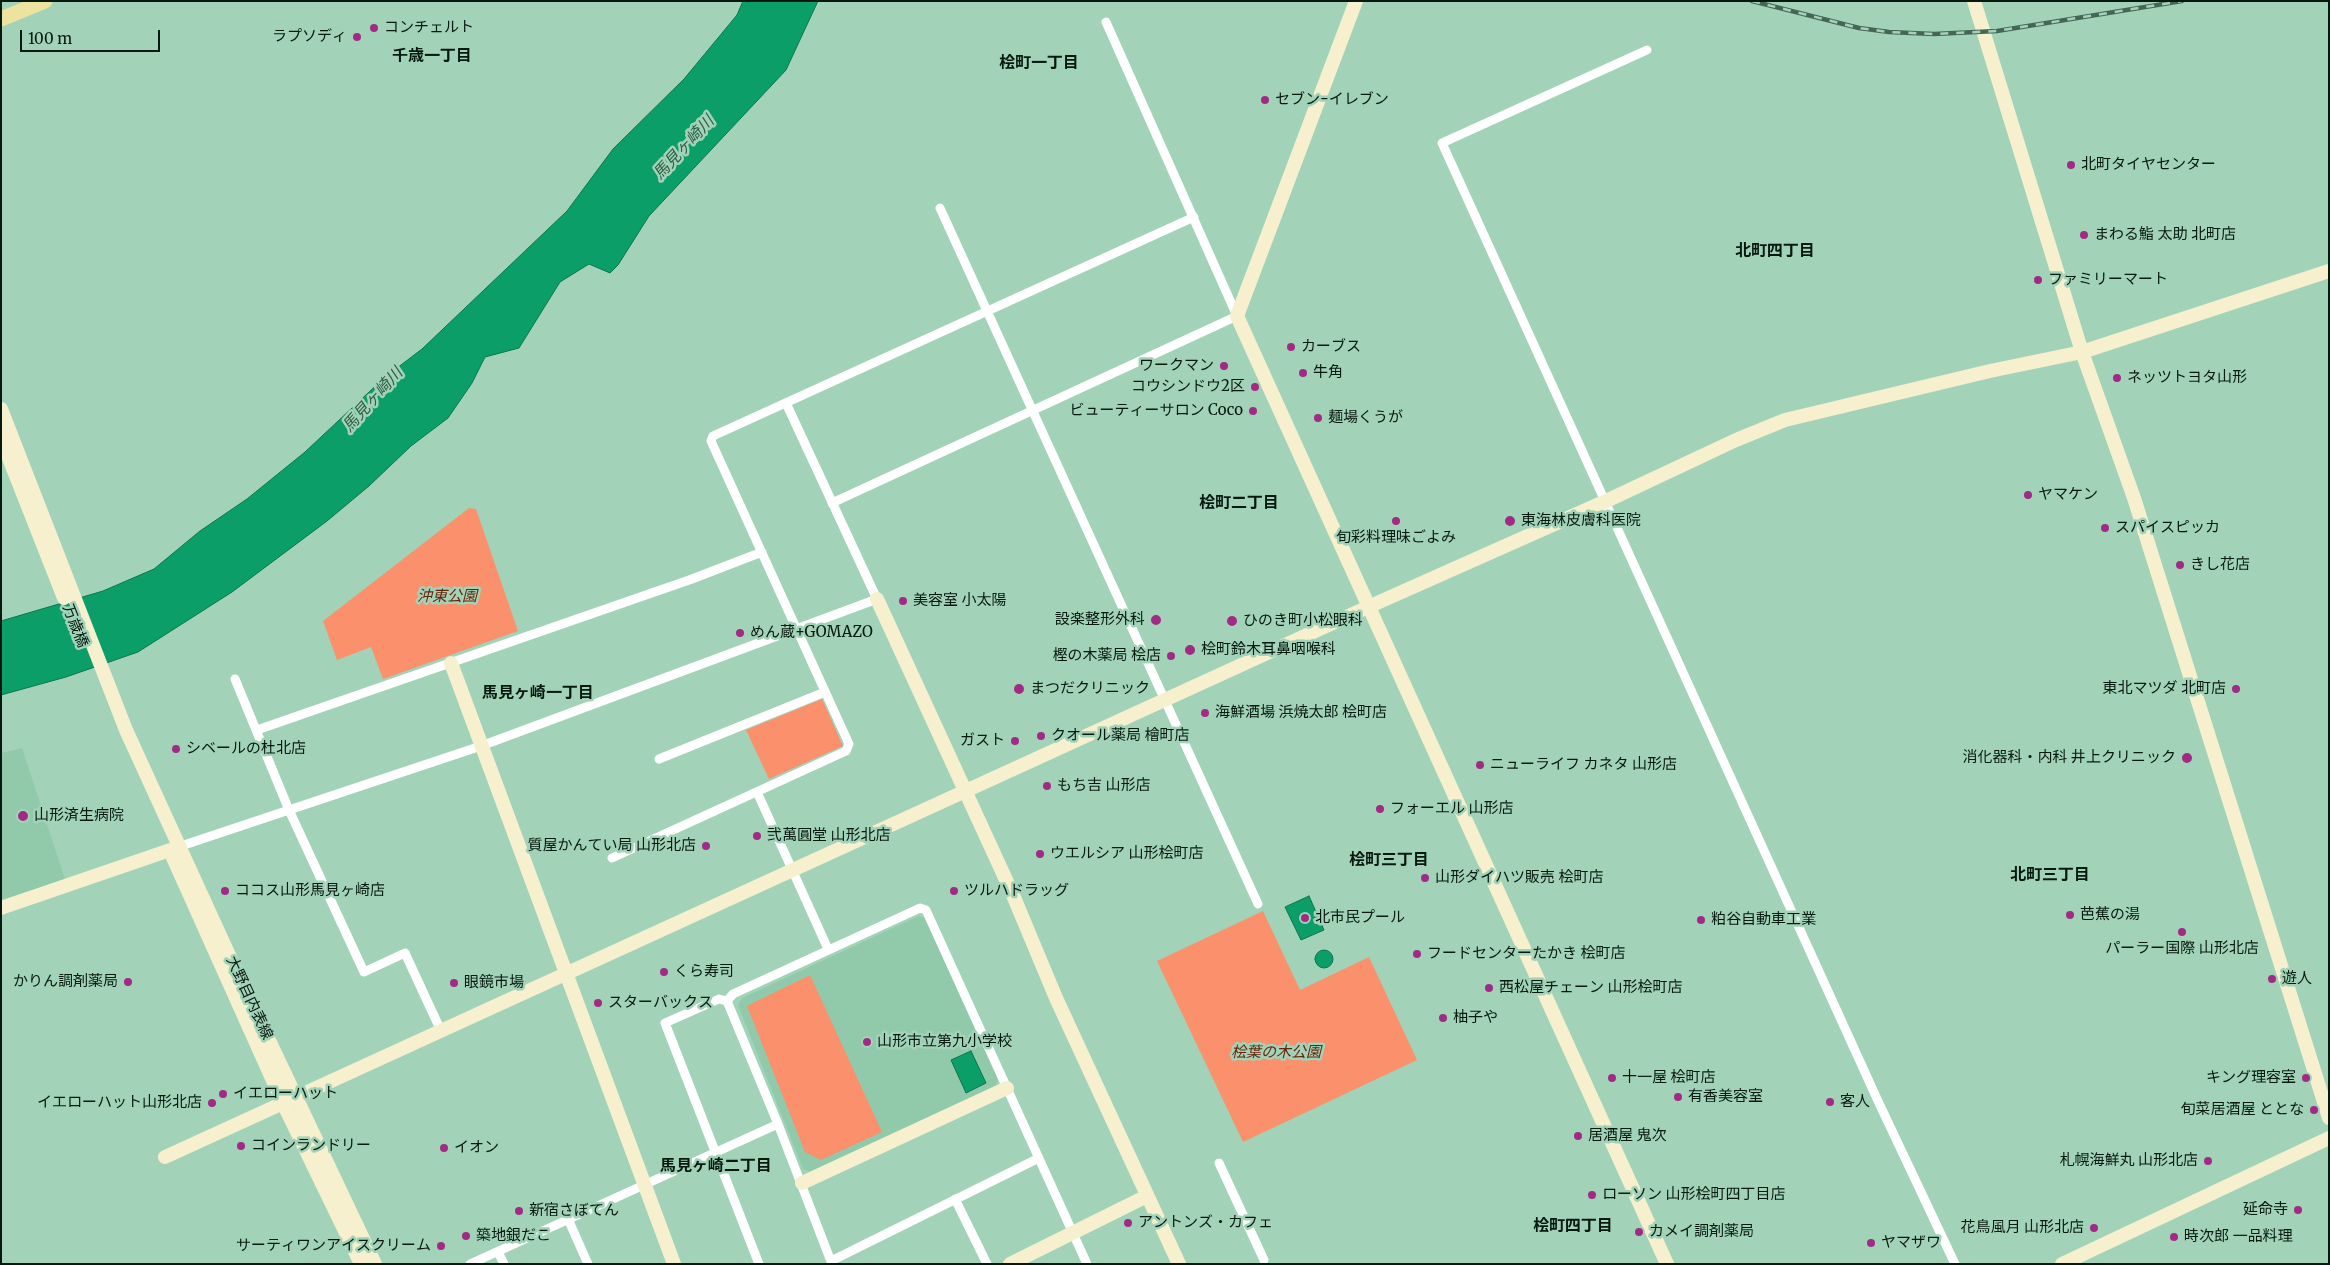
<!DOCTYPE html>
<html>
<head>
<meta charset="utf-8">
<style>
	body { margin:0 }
	#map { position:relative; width:2330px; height:1265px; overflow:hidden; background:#a2d3b8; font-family:Merriweather,serif }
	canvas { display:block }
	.frame { position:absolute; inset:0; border:2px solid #06190f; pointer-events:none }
	.scale { position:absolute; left:20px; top:30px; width:140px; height:22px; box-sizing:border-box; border:2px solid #06190f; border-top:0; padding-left:6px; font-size:15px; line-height:18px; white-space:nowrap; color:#06190f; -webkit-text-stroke:4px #a2d3b8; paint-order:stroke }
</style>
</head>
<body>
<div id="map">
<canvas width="2330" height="1265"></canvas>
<div class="frame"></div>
<div class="scale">100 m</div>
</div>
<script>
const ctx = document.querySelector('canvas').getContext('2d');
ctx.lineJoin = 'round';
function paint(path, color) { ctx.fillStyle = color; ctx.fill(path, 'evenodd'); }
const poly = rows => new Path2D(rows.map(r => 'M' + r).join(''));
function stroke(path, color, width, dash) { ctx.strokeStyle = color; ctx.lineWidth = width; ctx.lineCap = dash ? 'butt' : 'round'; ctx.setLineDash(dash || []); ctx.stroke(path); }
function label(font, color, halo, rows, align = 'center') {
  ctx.font = font + ' Merriweather,"Noto Sans JP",serif'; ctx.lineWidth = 5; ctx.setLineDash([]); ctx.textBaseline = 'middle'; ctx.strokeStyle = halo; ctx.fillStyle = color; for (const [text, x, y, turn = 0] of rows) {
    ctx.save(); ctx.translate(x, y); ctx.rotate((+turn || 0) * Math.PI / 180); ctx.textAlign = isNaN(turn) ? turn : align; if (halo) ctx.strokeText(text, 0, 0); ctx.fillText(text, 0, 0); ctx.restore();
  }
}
paint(poly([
	[22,748,65,879,1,900,1,753],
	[919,916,927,919,998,1079,996,1087,814,1173,803,1169,738,1005,742,998]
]), '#91caab');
paint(poly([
	[469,508,476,509,518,631,383,679,371,647,337,660,323,621],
	[822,699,843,746,769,779,746,730],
	[1263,911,1300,990,1369,957,1417,1060,1243,1142,1157,961],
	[810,975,882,1132,821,1160,805,1152,747,1006]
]), '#fa906c');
const water = poly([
	[743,1,818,1,786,70,649,216,618,265,610,273,589,264,560,282,519,348,485,357,472,383,448,418,411,446,369,486,327,521,232,592,138,652,66,677,1,695,1,621,103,591,154,569,200,531,247,499,305,452,384,378,422,349,567,211,613,149,684,79,737,15,743,1],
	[1309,896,1324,930,1301,940,1285,907,1309,896],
	'1315 959a9 9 0 1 1 18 0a9 9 0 1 1-18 0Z',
	[971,1051,986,1083,966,1093,951,1060,971,1051]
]);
paint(water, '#0c9e68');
stroke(water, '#0a764d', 1);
stroke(poly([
	[1647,50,1442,143,1878,1101,1955,1264],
	[940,208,1258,904],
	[832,503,1237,316,1106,22],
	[235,679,289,810,364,972,405,953,441,1031],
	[257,730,692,579,762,552],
	[659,759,825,692],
	[757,792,828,949],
	[178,847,481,746,877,599,786,403],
	[612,858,846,751,849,744,711,441,713,436,1194,217],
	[727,1001,719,999,665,1023,759,1264],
	[1219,1163,1264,1260],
	[955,1199,987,1264],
	[568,1219,588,1264],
	[498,1252,504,1264],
	[831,1261,1039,1158],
	[470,1264,778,1124],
	[832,1264,778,1124,727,1001,733,994,920,908,926,910,1087,1264]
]), '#fff', 9);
stroke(poly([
	[1356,1,1237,316,1667,1264],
	[1974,1,2082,352,2134,498,2329,1118],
	[1,409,126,730,238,975,375,1264],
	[1,438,64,598],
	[877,599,1013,895,1056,998,1179,1264],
	[451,663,674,1264],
	[170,851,283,1103,361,1264],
	[1,908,170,850],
	[165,1157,1368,607,1604,502,1736,440,1785,420,1990,371,2082,352,2329,271],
	[802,1183,1007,1088],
	[1010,1264,1147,1196],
	[2062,1264,2329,1138]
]), '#f6f0ce', 14);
stroke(poly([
	[1,19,45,1]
]), '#ede29e', 15);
const rail = poly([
	[1752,1,1859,28,1889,32,1934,34,1997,31,2182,1]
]);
stroke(rail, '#466655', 4.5);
stroke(rail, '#a2d3b8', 2.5, [8]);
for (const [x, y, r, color] of [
	[374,28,5,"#a12b84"],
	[357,37,5,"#a12b84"],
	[1265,100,5,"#a12b84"],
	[2071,165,5,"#a12b84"],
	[2084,235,5,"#a12b84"],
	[2038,280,5,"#a12b84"],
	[1291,347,5,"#a12b84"],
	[1224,366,5,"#a12b84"],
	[1303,373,5,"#a12b84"],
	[2117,378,5,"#a12b84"],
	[1255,387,5,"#a12b84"],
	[1253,411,5,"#a12b84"],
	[1318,418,5,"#a12b84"],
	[2028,495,5,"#a12b84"],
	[1396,521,5,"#a12b84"],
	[1510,521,6,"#a12b84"],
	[2105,528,5,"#a12b84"],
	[2180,565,5,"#a12b84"],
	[903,601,5,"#a12b84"],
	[1156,620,6,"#a12b84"],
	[1232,621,6,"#a12b84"],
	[740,633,5,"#a12b84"],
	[1190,650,6,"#a12b84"],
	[1171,656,5,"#a12b84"],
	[1019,689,6,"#a12b84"],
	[2236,689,5,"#a12b84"],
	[1205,713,5,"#a12b84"],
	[1041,736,5,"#a12b84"],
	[1015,741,5,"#a12b84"],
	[176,749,5,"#a12b84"],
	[2187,758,6,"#a12b84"],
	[1480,765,5,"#a12b84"],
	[1047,786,5,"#a12b84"],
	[1380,809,5,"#a12b84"],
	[23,816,6,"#a12b84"],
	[757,836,5,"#a12b84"],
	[706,846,5,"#a12b84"],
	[1040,854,5,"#a12b84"],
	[1425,878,5,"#a12b84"],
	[225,891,5,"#a12b84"],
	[954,891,5,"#a12b84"],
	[2070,915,5,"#a12b84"],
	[1305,918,5,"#a12b84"],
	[1701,920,5,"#a12b84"],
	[2182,932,5,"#a12b84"],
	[1417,954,5,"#a12b84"],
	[664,972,5,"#a12b84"],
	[2272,979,5,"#a12b84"],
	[128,982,5,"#a12b84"],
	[454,983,5,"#a12b84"],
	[1489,988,5,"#a12b84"],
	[598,1003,5,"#a12b84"],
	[1443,1018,5,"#a12b84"],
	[867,1042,5,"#a12b84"],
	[1612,1078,5,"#a12b84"],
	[2306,1078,5,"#a12b84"],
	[223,1094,5,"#a12b84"],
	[1678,1097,5,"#a12b84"],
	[1830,1102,5,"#a12b84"],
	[212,1103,5,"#a12b84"],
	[2314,1110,5,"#a12b84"],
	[1578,1136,5,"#a12b84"],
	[241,1146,5,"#a12b84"],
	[444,1148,5,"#a12b84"],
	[2208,1161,5,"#a12b84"],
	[1592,1195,5,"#a12b84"],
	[2298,1210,5,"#a12b84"],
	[519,1211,5,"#a12b84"],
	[1128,1223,5,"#a12b84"],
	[2094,1228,5,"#a12b84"],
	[1639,1232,5,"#a12b84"],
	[466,1236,5,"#a12b84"],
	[2174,1237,5,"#a12b84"],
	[1871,1243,5,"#a12b84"],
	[441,1246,5,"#a12b84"]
]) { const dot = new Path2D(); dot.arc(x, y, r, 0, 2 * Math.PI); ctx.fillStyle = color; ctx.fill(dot); stroke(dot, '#a2d3b8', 2); }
label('15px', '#06190f', '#a2d3b8', [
	["コンチェルト",384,28],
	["ラプソディ",347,37,"right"],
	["セブン-イレブン",1275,100],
	["北町タイヤセンター",2081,165],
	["まわる鮨 太助 北町店",2094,235],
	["ファミリーマート",2048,280],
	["カーブス",1301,347],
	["ワークマン",1214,366,"right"],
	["牛角",1313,373],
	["ネッツトヨタ山形",2127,378],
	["コウシンドウ2区",1245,387,"right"],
	["ビューティーサロン Coco",1243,411,"right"],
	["麺場くうが",1328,418],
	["ヤマケン",2038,495],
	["東海林皮膚科医院",1521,521],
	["スパイスピッカ",2115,528],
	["旬彩料理味ごよみ",1396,538,"center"],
	["きし花店",2190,565],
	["美容室 小太陽",913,601],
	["設楽整形外科",1145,620,"right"],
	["ひのき町小松眼科",1243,621],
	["めん蔵+GOMAZO",750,633],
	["桧町鈴木耳鼻咽喉科",1201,650],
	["樫の木薬局 桧店",1161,656,"right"],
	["まつだクリニック",1030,689],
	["東北マツダ 北町店",2226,689,"right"],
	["海鮮酒場 浜焼太郎 桧町店",1215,713],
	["クオール薬局 檜町店",1051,736],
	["ガスト",1005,741,"right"],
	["シベールの杜北店",186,749],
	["消化器科・内科 井上クリニック",2176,758,"right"],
	["ニューライフ カネタ 山形店",1490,765],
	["もち吉 山形店",1057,786],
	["フォーエル 山形店",1390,809],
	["山形済生病院",34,816],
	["弐萬圓堂 山形北店",767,836],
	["質屋かんてい局 山形北店",696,846,"right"],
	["ウエルシア 山形桧町店",1050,854],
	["山形ダイハツ販売 桧町店",1435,878],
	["ココス山形馬見ヶ崎店",235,891],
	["ツルハドラッグ",964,891],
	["芭蕉の湯",2080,915],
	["北市民プール",1315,918],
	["粕谷自動車工業",1711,920],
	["パーラー国際 山形北店",2182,949,"center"],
	["フードセンターたかき 桧町店",1427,954],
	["くら寿司",674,972],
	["遊人",2282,979],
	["かりん調剤薬局",118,982,"right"],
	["眼鏡市場",464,983],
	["西松屋チェーン 山形桧町店",1499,988],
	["スターバックス",608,1003],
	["柚子や",1453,1018],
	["山形市立第九小学校",877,1042],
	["十一屋 桧町店",1622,1078],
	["キング理容室",2296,1078,"right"],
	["イエローハット",233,1094],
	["有香美容室",1688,1097],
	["客人",1840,1102],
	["イエローハット山形北店",202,1103,"right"],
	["旬菜居酒屋 ととな",2304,1110,"right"],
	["居酒屋 鬼次",1588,1136],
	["コインランドリー",251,1146],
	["イオン",454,1148],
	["札幌海鮮丸 山形北店",2198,1161,"right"],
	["ローソン 山形桧町四丁目店",1602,1195],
	["延命寺",2288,1210,"right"],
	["新宿さぼてん",529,1211],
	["アントンズ・カフェ",1138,1223],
	["花鳥風月 山形北店",2084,1228,"right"],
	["カメイ調剤薬局",1649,1232],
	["築地銀だこ",476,1236],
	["時次郎 一品料理",2184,1237],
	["ヤマザワ",1881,1243],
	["サーティワンアイスクリーム",431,1246,"right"]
], 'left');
label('italic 15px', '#66250b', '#a2d3b8', [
	["沖東公園",447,597],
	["桧葉の木公園",1276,1053]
]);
label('15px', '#06190f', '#a2d3b8', [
	["万歳橋",75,626,68],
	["大野目内表線",249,998,65]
]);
label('bold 16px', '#06190f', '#a2d3b8', [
	["千歳一丁目",432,56],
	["桧町一丁目",1039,63],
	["北町四丁目",1775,251],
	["桧町二丁目",1239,503],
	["馬見ヶ崎一丁目",538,693],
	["桧町三丁目",1389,860],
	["北町三丁目",2050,875],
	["馬見ヶ崎二丁目",716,1166],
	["桧町四丁目",1573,1226]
]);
label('italic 16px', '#2c5d44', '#a2d3b8', [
	["馬見ヶ崎川",684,148,-47],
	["馬見ヶ崎川",373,400,-48]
]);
</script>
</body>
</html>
